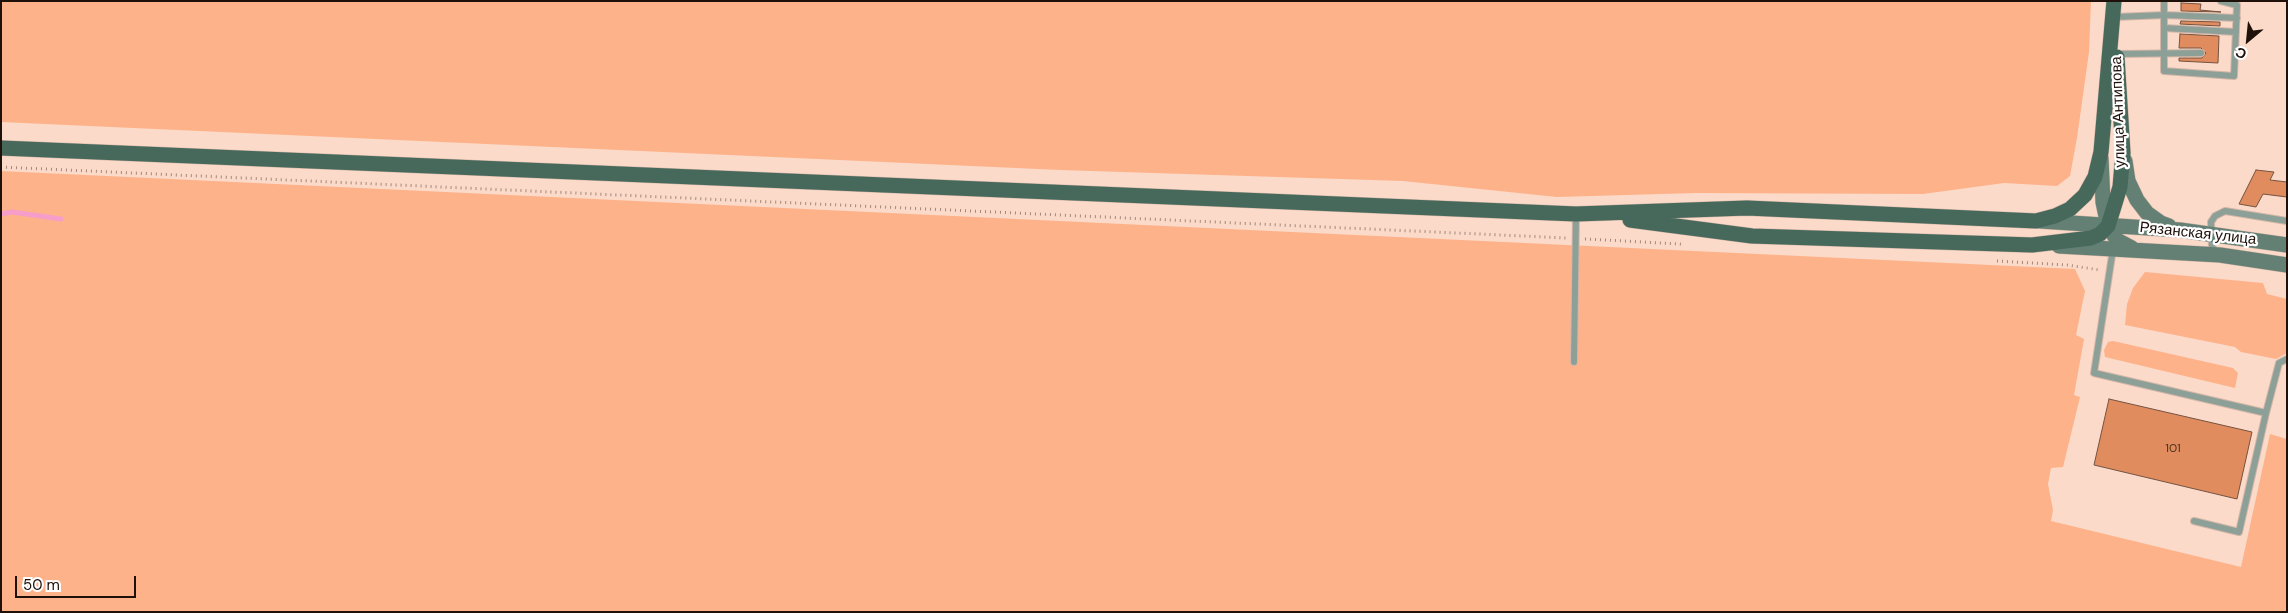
<!DOCTYPE html>
<html>
<head>
<meta charset="utf-8">
<style>
	body { margin:0 }
	#map { position:relative; width:2288px; height:613px; overflow:hidden; background:#fbdac9; font-family:"DM Sans",sans-serif }
	canvas { display:block }
	.frame { position:absolute; inset:0; border:2px solid #1f110a; pointer-events:none }
	.north { position:absolute; left:2223px; top:15px; width:50px; height:50px; -webkit-text-stroke:4px #fff; paint-order:stroke; rotate:208deg; font-size:14px; font-weight:700; line-height:20px; text-align:center; color:#1f110a }
	.north::after { content:''; display:block; margin:auto; width:18px; height:22px; background:#1f110a; clip-path:polygon(50% 0,100% 100%,50% 72%,0 100%) }
	.scale { position:absolute; left:15px; top:576px; width:121px; height:22px; box-sizing:border-box; border:2px solid #1f110a; border-top:0; padding-left:6px; font-size:15px; line-height:18px; white-space:nowrap; color:#1f110a; -webkit-text-stroke:4px #fff; paint-order:stroke }
</style>
</head>
<body>
<div id="map">
<canvas width="2288" height="613"></canvas>
<div class="frame"></div>
<div class="north">С</div>
<div class="scale">50 m</div>
</div>
<script>
const ctx = document.querySelector('canvas').getContext('2d');
ctx.lineJoin = 'round';
function paint(path, color) { ctx.fillStyle = color; ctx.fill(path, 'evenodd'); }
const poly = rows => new Path2D(rows.map(r => 'M' + r).join(''));
function stroke(path, color, width, dash) { ctx.strokeStyle = color; ctx.lineWidth = width; ctx.lineCap = dash ? 'butt' : 'round'; ctx.setLineDash(dash || []); ctx.stroke(path); }
function label(font, color, halo, rows, align = 'center') {
  ctx.font = font + ' "DM Sans",sans-serif'; ctx.lineWidth = 4.5; ctx.setLineDash([]); ctx.textBaseline = 'middle'; ctx.strokeStyle = halo; ctx.fillStyle = color; for (const [text, x, y, turn = 0] of rows) {
    ctx.save(); ctx.translate(x, y); ctx.rotate((+turn || 0) * Math.PI / 180); ctx.textAlign = isNaN(turn) ? turn : align; if (halo) ctx.strokeText(text, 0, 0); ctx.fillText(text, 0, 0); ctx.restore();
  }
}
paint(poly([
	[1,1,2091,1,2089,52,2077,138,2070,176,2057,186,2004,183,1923,194,1696,193,1557,197,1403,181,1060,170,1,122],
	[1,171,2075,269,2085,291,2076,335,2084,339,2074,395,2080,397,2063,467,2051,468,2048,484,2053,510,2051,521,2241,567,2270,434,2287,439,2287,612,1,612],
	[2145,272,2263,283,2267,294,2287,299,2287,353,2276,359,2241,352,2235,347,2125,325,2127,304,2133,288],
	[2113,341,2233,368,2238,373,2235,388,2105,357,2104,350,2108,342]
]), '#fdb28a');
stroke(poly([
	[1,214,12,212,61,219]
]), '#f69dc9', 5);
const building = poly([
	[2181,3,2201,4,2200,10,2221,12,2181,11,2181,3],
	[2181,21,2220,22,2220,26,2180,24,2181,21],
	[2180,34,2219,36,2218,63,2179,61,2179,58,2202,58,2206,53,2201,48,2179,48,2180,34],
	[2256,170,2274,172,2270,180,2287,182,2287,197,2263,194,2256,207,2239,204,2256,170],
	[2109,399,2252,432,2237,499,2094,465,2109,399]
]);
paint(building, '#e08c5e');
stroke(building, '#755341', 1);
const lane = poly([
	[2164,1,2164,71,2234,76,2237,5,2221,1],
	[2115,17,2165,15,2237,18],
	[2164,28,2236,32],
	[2117,54,2201,53],
	[2113,249,2094,373,2266,413,2279,363,2287,359],
	[2218,253,2212,247,2211,222,2215,216,2225,211,2287,221],
	[1574,362,1576,214],
	[2194,521,2239,532,2266,413]
]);
const secondary = poly([
	[2101,158,2103,202,2108,226,2117,240,2132,248],
	[2125,161,2128,181,2137,200,2147,213,2161,223,2169,226],
	[2040,221,2180,230,2287,245],
	[2059,246,2220,255,2287,265]
]);
const primary = poly([
	[1,148,1576,214,1747,208,2036,221,2055,216,2070,209,2085,195,2095,177,2101,152,2114,1],
	[1630,220,1752,236,2032,245,2091,238,2100,234,2108,226,2120,187,2123,153,2117,57]
]);
stroke(lane, '#d3b6a7', 8);
stroke(secondary, '#d3b6a7', 16);
stroke(primary, '#d3b6a7', 16);
stroke(poly([
	[1,167,1567,238],
	[1585,239,1681,244],
	[1997,261,2067,265,2100,270]
]), '#a2887b', 3, [1, 4]);
stroke(lane, '#8da098', 6);
stroke(secondary, '#648075', 15);
stroke(primary, '#46695c', 15);
label('12px', '#4f301f', null, [
	["101",2173,449]
]);
label('15px', '#1f110a', '#fff', [
	["улица Антипова",2119,112,-92],
	["Рязанская улица",2198,234,6]
]);
</script>
</body>
</html>
